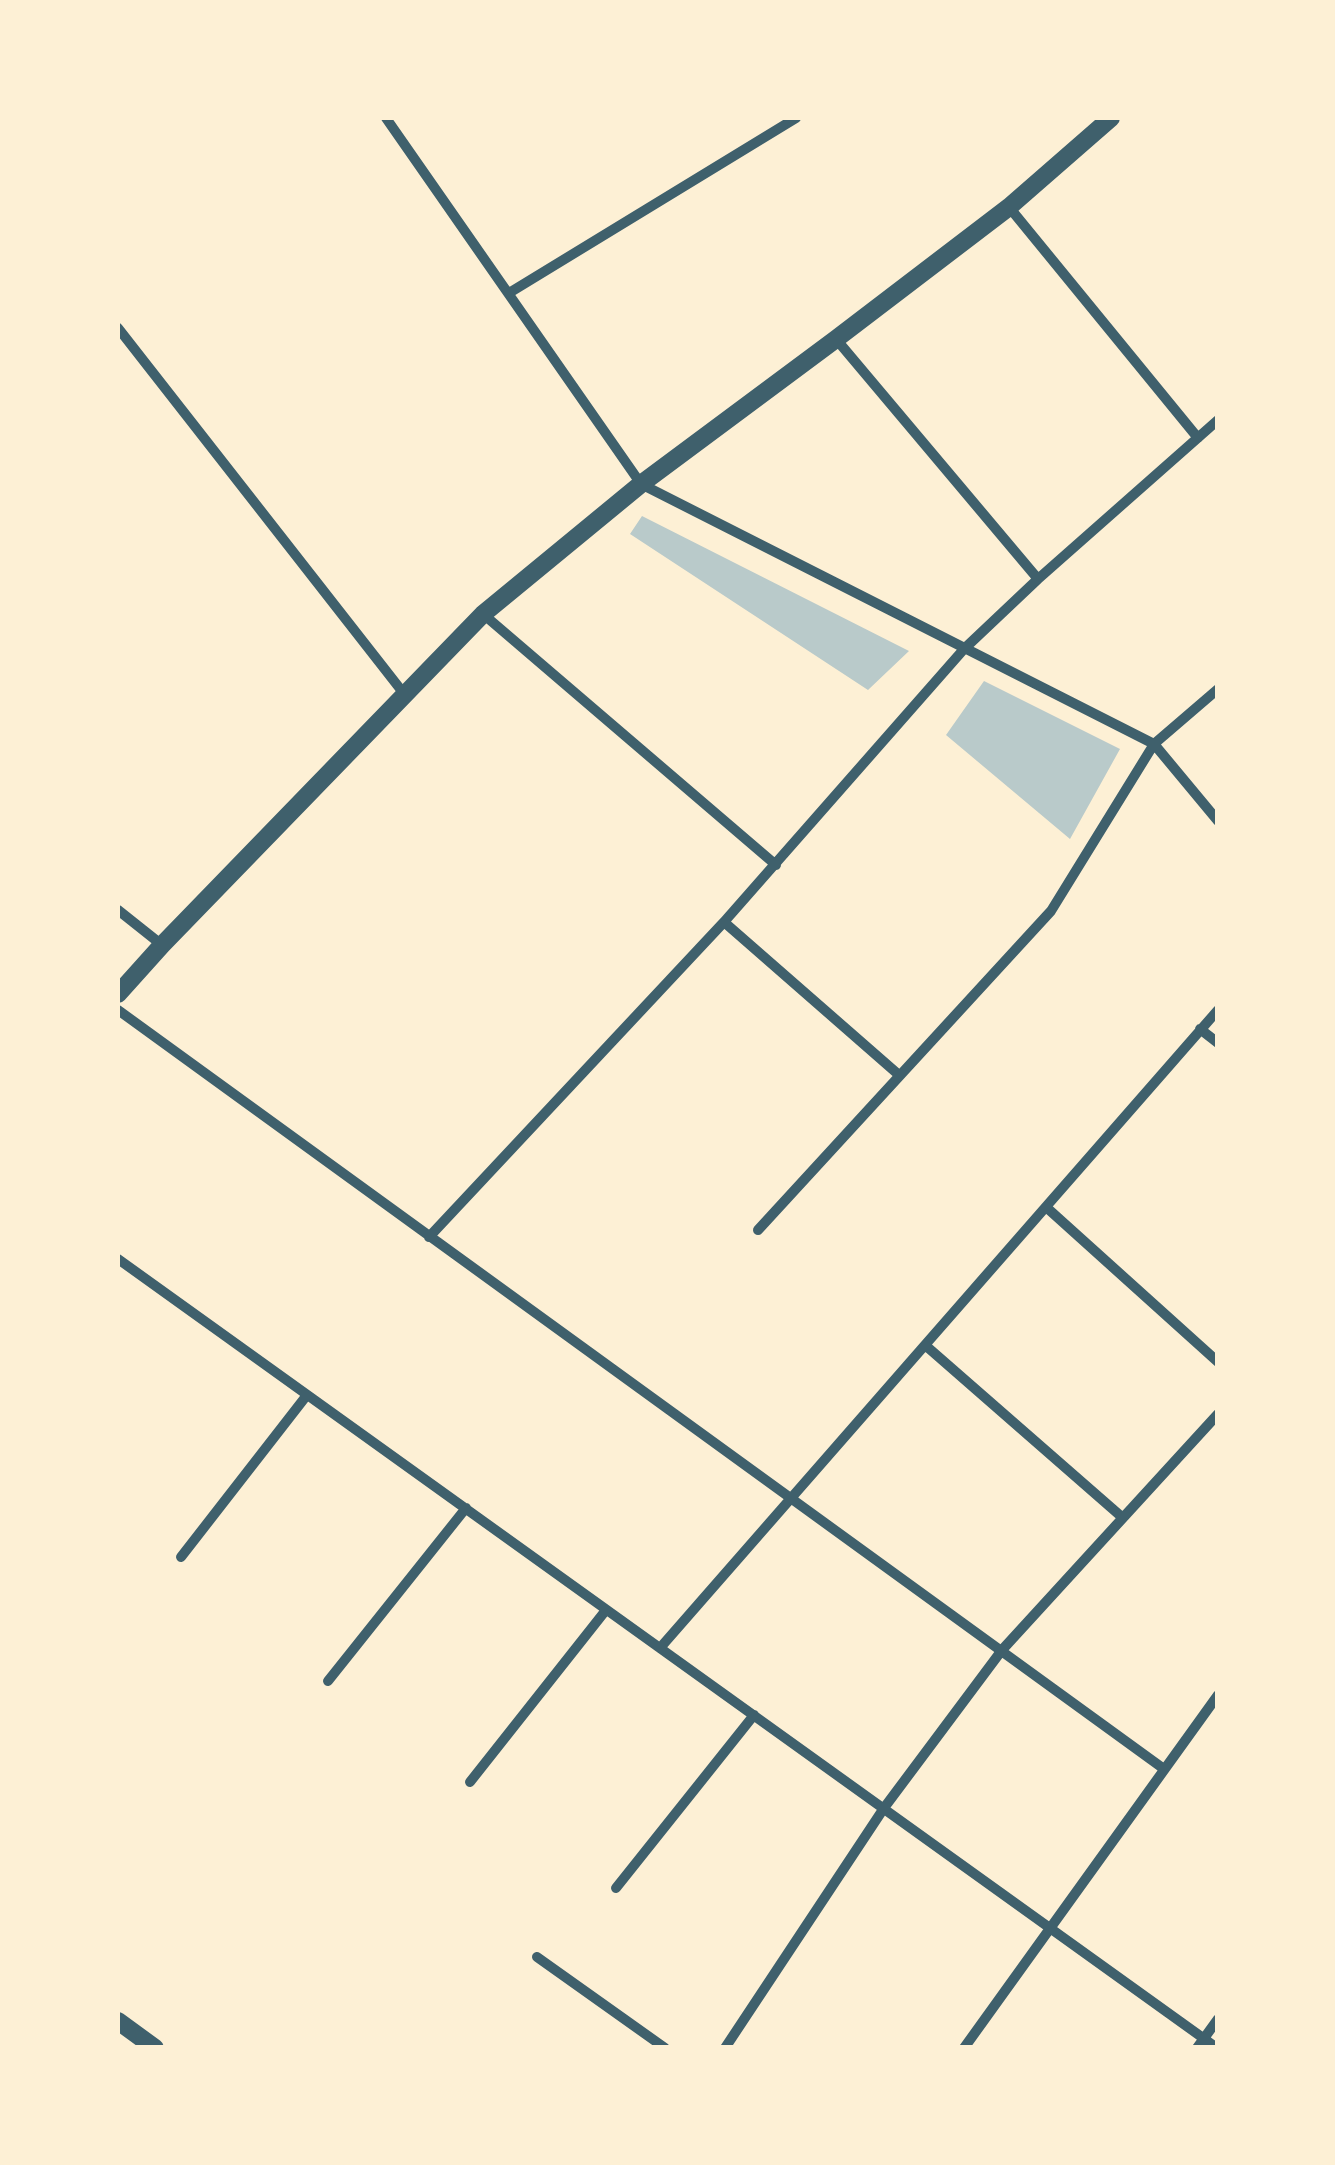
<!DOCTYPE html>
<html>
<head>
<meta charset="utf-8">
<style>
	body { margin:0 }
	#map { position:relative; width:1335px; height:2165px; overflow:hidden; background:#fdf0d5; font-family:"Titillium Web",sans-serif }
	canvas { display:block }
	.frame { position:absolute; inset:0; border:120px solid #fdf0d5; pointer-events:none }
</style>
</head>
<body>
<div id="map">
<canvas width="1335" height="2165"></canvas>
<div class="frame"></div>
</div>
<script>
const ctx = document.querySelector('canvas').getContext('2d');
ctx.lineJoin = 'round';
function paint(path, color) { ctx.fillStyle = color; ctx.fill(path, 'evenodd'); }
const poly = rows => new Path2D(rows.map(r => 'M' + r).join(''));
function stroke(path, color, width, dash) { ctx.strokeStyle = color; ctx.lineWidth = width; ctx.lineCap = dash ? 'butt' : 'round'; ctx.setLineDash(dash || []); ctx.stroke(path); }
paint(poly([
	[642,516,909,651,868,690,630,534],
	[984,681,1120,749,1070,839,946,735]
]), '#b9caca');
stroke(poly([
	[386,118,641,484,1154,744,1218,821],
	[1009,207,1198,438],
	[509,293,796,118],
	[118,328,405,695],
	[836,339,1038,579],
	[483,614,776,865],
	[118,910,162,945],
	[724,922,899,1075],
	[118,1010,1164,1769],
	[1200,1029,1218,1043],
	[1046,1207,1218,1362],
	[758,1230,1051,911,1154,744,1218,689],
	[429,1237,724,922,964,649,1038,579,1218,420],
	[118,1259,1217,2048],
	[925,1345,1123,1518],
	[181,1557,307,1395],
	[660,1648,1218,1010],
	[328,1681,466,1508],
	[470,1782,606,1610],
	[616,1888,754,1715],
	[537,1957,665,2048],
	[725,2048,884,1808,1002,1650,1218,1414],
	[964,2048,1218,1695],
	[1197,2048,1218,2019]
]), '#3f606c', 10);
stroke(poly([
	[118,994,162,945,483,614,641,484,836,339,1009,207,1111,118],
	[118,2021,155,2048]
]), '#3f606c', 18);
</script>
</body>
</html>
